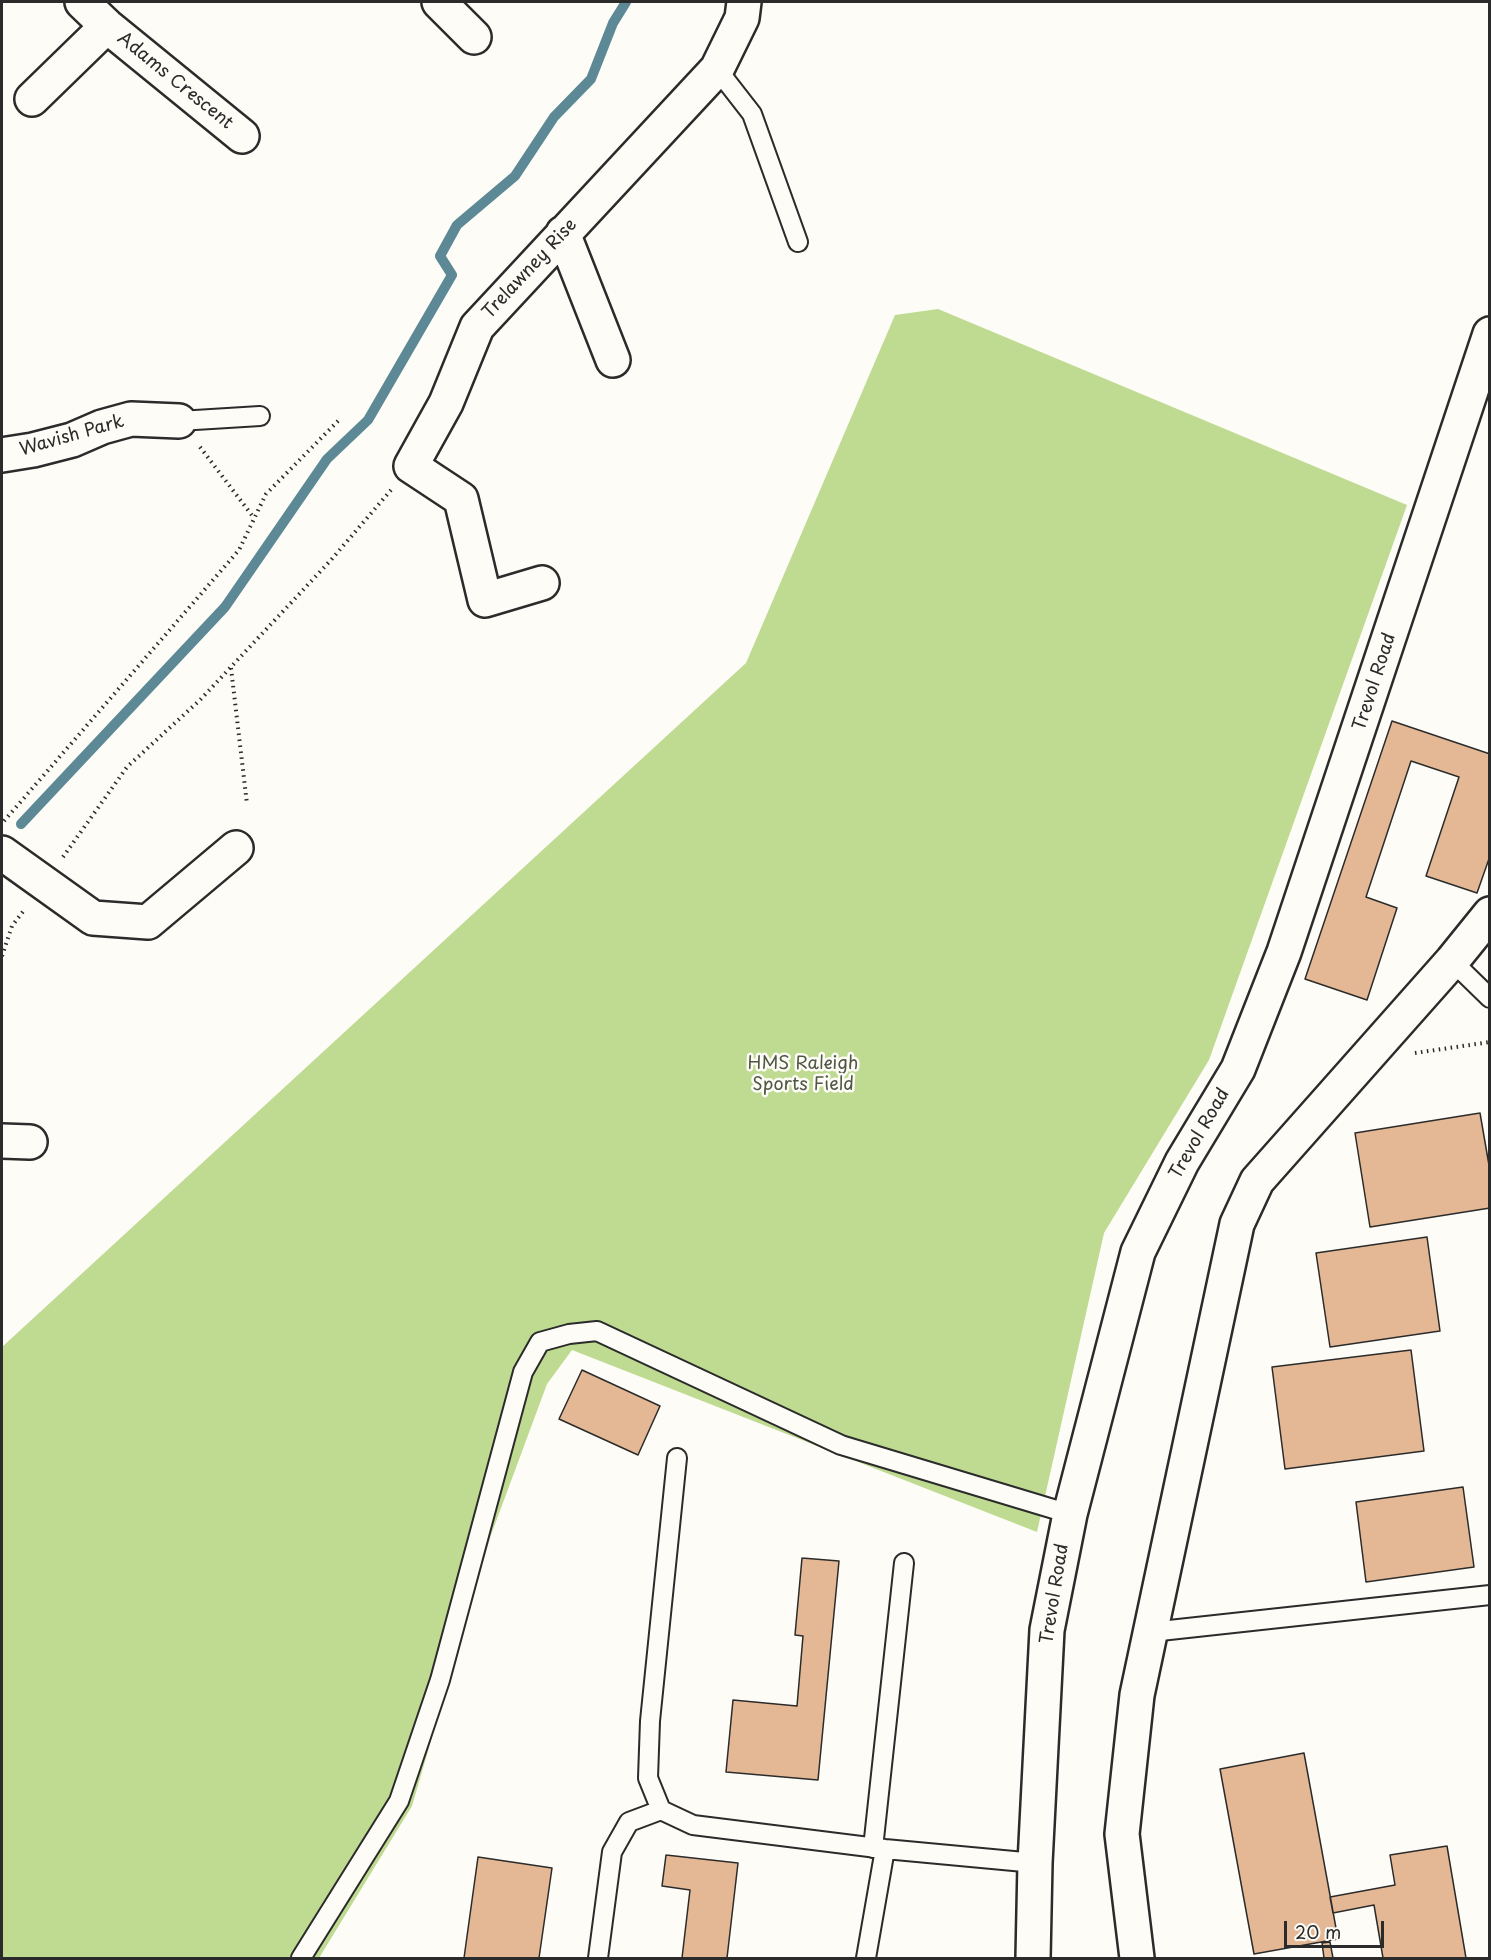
<!DOCTYPE html>
<html>
<head>
<meta charset="utf-8">
<style>
	body { margin:0 }
	#map { position:relative; width:1491px; height:1960px; overflow:hidden; background:#fdfcf7; font-family:"Playpen Sans",sans-serif }
	canvas { display:block }
	.frame { position:absolute; inset:0; border:3px solid #2b2b2b; pointer-events:none }
	.scale { position:absolute; left:1284px; top:1921px; width:100px; height:27px; box-sizing:border-box; border:3px solid #2b2b2b; border-top:0; padding-left:8px; font-size:18px; line-height:21px; white-space:nowrap; color:#2b2b2b; -webkit-text-stroke:4px #fdfcf7; paint-order:stroke }
</style>
</head>
<body>
<div id="map">
<canvas width="1491" height="1960"></canvas>
<div class="frame"></div>
<div class="scale">20 m</div>
</div>
<script>
const ctx = document.querySelector('canvas').getContext('2d');
ctx.lineJoin = 'round';
function paint(path, color) { ctx.fillStyle = color; ctx.fill(path, 'evenodd'); }
const poly = rows => new Path2D(rows.map(r => 'M' + r).join(''));
function stroke(path, color, width, dash) { ctx.strokeStyle = color; ctx.lineWidth = width; ctx.lineCap = dash ? 'butt' : 'round'; ctx.setLineDash(dash || []); ctx.stroke(path); }
function label(font, color, halo, rows, align = 'center') {
  ctx.font = font + ' "Playpen Sans",sans-serif'; ctx.lineWidth = 5; ctx.setLineDash([]); ctx.textBaseline = 'middle'; ctx.strokeStyle = halo; ctx.fillStyle = color; for (const [text, x, y, turn = 0] of rows) {
    ctx.save(); ctx.translate(x, y); ctx.rotate((+turn || 0) * Math.PI / 180); ctx.textAlign = isNaN(turn) ? turn : align; if (halo) ctx.strokeText(text, 0, 0); ctx.fillText(text, 0, 0); ctx.restore();
  }
}
paint(poly([
	[938,309,1407,505,1209,1060,1104,1233,1037,1532,572,1350,547,1384,491,1535,412,1806,319,1958,2,1958,2,1347,746,663,895,315]
]), '#bfda91');
stroke(poly([
	[21,824,225,607,327,459,368,420,452,275,440,256,457,225,515,176,554,117,591,79,613,23,626,2]
]), '#5c8995', 10);
const building = poly([
	[1392,721,1490,754,1490,856,1477,893,1426,876,1459,777,1411,761,1366,897,1397,908,1367,1000,1305,979,1392,721],
	[1480,1113,1490,1171,1490,1208,1370,1227,1355,1133,1480,1113],
	[1427,1237,1440,1331,1330,1347,1316,1253,1427,1237],
	[1411,1350,1424,1451,1285,1469,1272,1367,1411,1350],
	[582,1370,660,1406,638,1455,559,1419,582,1370],
	[1463,1487,1474,1567,1366,1582,1356,1502,1463,1487],
	[802,1558,839,1561,818,1780,726,1772,733,1700,797,1706,803,1636,795,1635,802,1558],
	[1304,1753,1338,1939,1254,1954,1220,1769,1304,1753],
	[1447,1846,1466,1958,1383,1958,1374,1905,1333,1913,1330,1897,1395,1885,1390,1855,1447,1846],
	[666,1855,738,1863,727,1958,682,1958,690,1890,662,1886,666,1855],
	[478,1857,552,1868,539,1958,464,1958,478,1857],
	[1330,1942,1333,1958,1324,1958,1322,1943,1330,1942]
]);
paint(building, '#e4b894');
stroke(building, '#2b2b2b', 1.5);
const service = poly([
	[717,69,752,114,798,242],
	[179,421,260,416],
	[1452,961,1490,998],
	[677,1458,650,1721,648,1778,661,1810,693,1825,885,1849,1035,1863],
	[1151,1632,1490,1595],
	[873,1848,904,1563],
	[301,1958,399,1801,440,1680,523,1372,540,1342,569,1334,597,1331,841,1445,1070,1514],
	[598,1958,612,1852,629,1822,661,1810],
	[866,1958,885,1849]
]);
const minor = poly([
	[82,2,107,26,242,136],
	[439,2,474,37],
	[32,99,107,26],
	[563,233,613,360],
	[2,455,33,450,72,440,102,427,131,419,179,421],
	[542,583,485,600,461,499,411,466,446,403,477,327,717,69,742,18,744,2],
	[2,853,93,918,148,922,236,848],
	[2,1141,30,1142],
	[1137,1958,1122,1834,1137,1695,1237,1224,1257,1181,1452,961,1490,914]
]);
const tertiary = poly([
	[1033,1958,1035,1863,1047,1630,1070,1514,1138,1252,1182,1162,1238,1069,1284,952,1490,334]
]);
stroke(service, '#2b2b2b', 22);
stroke(minor, '#2b2b2b', 38);
stroke(tertiary, '#2b2b2b', 38);
stroke(poly([
	[200,447,254,518],
	[231,668,247,804],
	[4,821,239,550,266,494,339,420],
	[63,857,127,767,201,699,331,560,391,490],
	[2,956,12,926,25,909],
	[1415,1053,1490,1042]
]), '#2b2b2b', 4, [1.5, 4.5]);
stroke(service, '#fdfcf7', 18);
stroke(minor, '#fdfcf7', 33);
stroke(tertiary, '#fdfcf7', 33);
label('18px', '#2b2b2b', '#fdfcf7', [
	["Adams Crescent",175,81,39],
	["Trelawney Rise",530,269,-47],
	["Wavish Park",72,436,-16],
	["Trevol Road",1375,682,-72],
	["Trevol Road",1200,1134,-60],
	["Trevol Road",1055,1594,-81]
]);
label('18px', '#505744', '#fdfcf7', [
	["HMS Raleigh",803,1064],
	["Sports Field",803,1085]
]);
</script>
</body>
</html>
